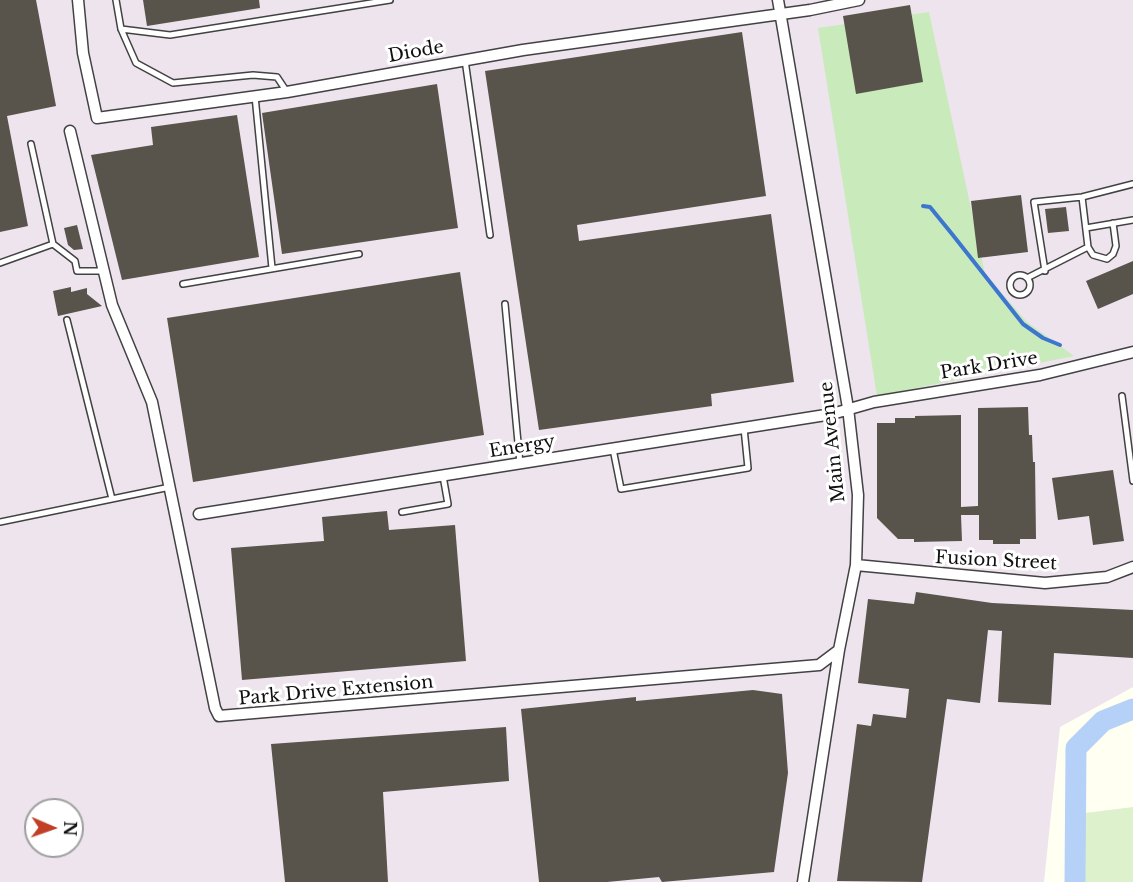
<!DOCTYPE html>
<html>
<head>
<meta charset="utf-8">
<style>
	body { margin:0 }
	#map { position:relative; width:1133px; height:882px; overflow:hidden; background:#fffff2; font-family:"Libre Baskerville",serif }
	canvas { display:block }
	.north { position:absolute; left:24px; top:798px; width:60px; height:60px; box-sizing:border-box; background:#fff; border:2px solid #9f9f9f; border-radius:50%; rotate:92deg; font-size:16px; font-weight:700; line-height:24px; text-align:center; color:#0f0f0f }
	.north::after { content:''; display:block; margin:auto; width:21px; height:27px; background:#c13f26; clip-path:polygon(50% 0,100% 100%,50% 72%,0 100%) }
</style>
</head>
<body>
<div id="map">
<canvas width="1133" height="882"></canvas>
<div class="north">N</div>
</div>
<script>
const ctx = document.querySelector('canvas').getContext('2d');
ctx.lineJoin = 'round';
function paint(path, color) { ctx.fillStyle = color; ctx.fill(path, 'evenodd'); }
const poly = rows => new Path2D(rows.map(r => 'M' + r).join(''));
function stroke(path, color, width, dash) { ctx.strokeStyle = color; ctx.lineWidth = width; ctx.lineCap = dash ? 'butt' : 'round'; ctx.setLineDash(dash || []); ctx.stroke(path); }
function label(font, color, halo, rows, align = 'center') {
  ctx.font = font + ' "Libre Baskerville",serif'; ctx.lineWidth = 6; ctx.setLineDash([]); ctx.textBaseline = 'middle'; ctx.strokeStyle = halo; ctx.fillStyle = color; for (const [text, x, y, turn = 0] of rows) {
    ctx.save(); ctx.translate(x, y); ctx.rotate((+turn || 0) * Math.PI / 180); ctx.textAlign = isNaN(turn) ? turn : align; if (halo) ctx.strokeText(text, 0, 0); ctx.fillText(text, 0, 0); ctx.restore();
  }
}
paint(poly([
	[0,0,1133,0,1133,687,1060,727,1044,882,0,882],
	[36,810,72,810,72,846,36,846]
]), '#eee4ed');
paint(poly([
	[929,12,985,274,1027,322,1074,356,877,396,818,28]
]), '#c9eabb');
paint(poly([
	[1133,807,1133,882,1081,882,1085,813]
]), '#ddf1cc');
stroke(poly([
	[923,206,930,207,952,234,1023,324,1043,338,1060,345]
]), '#3d76ce', 4);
stroke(poly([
	[1075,882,1076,748,1103,721,1133,709]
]), '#b6d1f7', 21);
paint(poly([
	[0,0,36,0,56,106,7,116,28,226,0,232],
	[143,0,259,0,260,8,147,26],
	[910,5,923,82,856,94,843,16],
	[742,32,766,196,577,225,579,241,771,214,794,382,711,394,712,406,539,430,485,71],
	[437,84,458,228,282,254,262,113],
	[237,115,259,257,122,280,91,155,153,145,151,127],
	[1021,195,1028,252,978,258,971,201],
	[1066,207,1069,231,1048,233,1045,209],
	[77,225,83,249,74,250,68,245,64,228],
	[1133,261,1133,294,1098,309,1086,281],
	[460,272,484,435,193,482,167,318],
	[71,287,71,292,87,288,87,294,102,306,58,316,53,291],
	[1028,407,1029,435,1032,435,1033,462,1035,462,1036,539,1020,539,1020,544,993,544,993,540,979,540,979,515,961,515,962,541,914,542,914,539,898,539,877,518,877,423,895,423,895,418,915,418,915,416,961,415,961,507,978,506,978,408],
	[1113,470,1124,541,1093,545,1089,516,1058,520,1052,478],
	[387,511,389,530,455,525,466,661,242,680,231,548,324,541,322,517],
	[916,592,992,603,1133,610,1133,658,1054,653,1051,705,998,702,1002,631,988,630,980,703,947,699,922,882,837,881,857,724,871,726,873,714,906,718,909,689,858,683,868,599,914,604],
	[753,690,782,694,788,773,774,872,662,882,659,877,607,882,539,882,521,709,636,697,636,701],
	[506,727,509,781,383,792,388,882,285,882,271,744]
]), '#58534b');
const service = poly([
	[116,0,121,29,136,63,173,83,253,75,277,77,287,92],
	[121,29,170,35,390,0],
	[465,60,490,235],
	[255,96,272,268],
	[31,144,53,244,75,261,77,271,102,271],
	[1082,197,1088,247,1093,255,1107,259,1113,254,1116,246,1113,223],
	[1086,228,1133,220],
	[0,263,53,244],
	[1045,271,1034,202,1082,197,1133,184],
	'1010 285a10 10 0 1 1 20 0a10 10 0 1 1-20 0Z',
	[1027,278,1088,247],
	[183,284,359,254],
	[505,304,520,464],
	[67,320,112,499],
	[1122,396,1133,481],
	[613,449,621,489,748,468,744,428],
	[402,512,448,504,443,476],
	[0,522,170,487]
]);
const minor = poly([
	[78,0,83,53,97,118,287,92,523,50,810,10,859,0],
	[778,0,848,408,858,495,856,565,839,650,803,882],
	[70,131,112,305,152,402,215,708,219,716,819,665,839,650],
	[199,514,832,414,874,402,1040,375,1133,352],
	[856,565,1045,583,1107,577,1133,567]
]);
stroke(service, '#424242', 8);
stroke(minor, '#424242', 13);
stroke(service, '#fff', 5);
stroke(minor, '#fff', 10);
label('18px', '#0f0f0f', '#fff', [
	["Diode",416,52,-10],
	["Park Drive",989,366,-9],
	["Main Avenue",833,442,-96],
	["Energy",522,447,-9],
	["Fusion Street",996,561,3],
	["Park Drive Extension",336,691,-5]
]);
</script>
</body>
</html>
